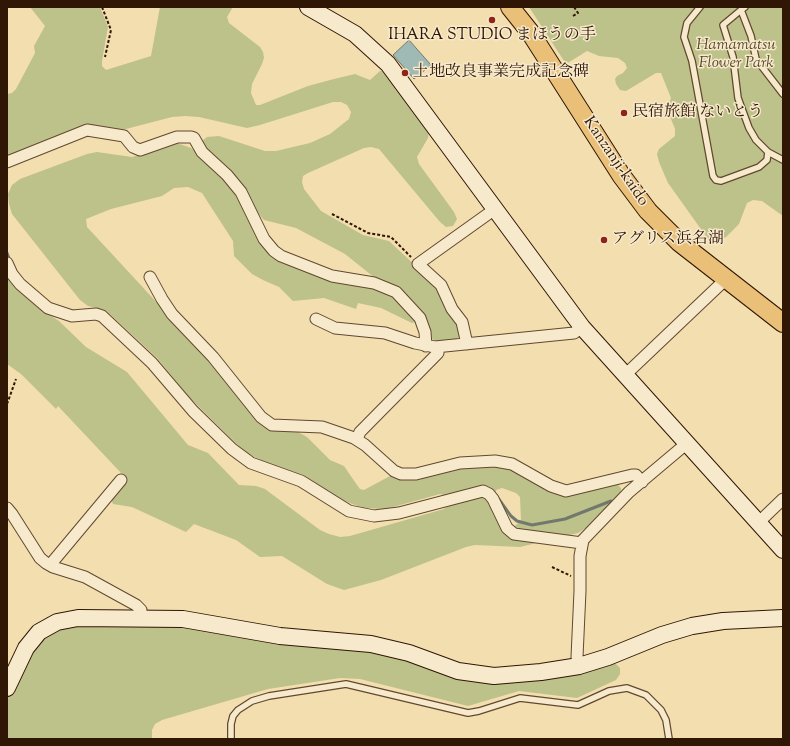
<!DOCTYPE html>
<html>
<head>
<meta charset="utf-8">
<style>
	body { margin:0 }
	#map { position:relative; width:790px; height:746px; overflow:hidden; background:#f3deb0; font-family:"Sorts Mill Goudy",serif }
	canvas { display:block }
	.frame { position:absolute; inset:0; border:8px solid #301604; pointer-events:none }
</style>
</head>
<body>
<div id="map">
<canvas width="790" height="746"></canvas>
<div class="frame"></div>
</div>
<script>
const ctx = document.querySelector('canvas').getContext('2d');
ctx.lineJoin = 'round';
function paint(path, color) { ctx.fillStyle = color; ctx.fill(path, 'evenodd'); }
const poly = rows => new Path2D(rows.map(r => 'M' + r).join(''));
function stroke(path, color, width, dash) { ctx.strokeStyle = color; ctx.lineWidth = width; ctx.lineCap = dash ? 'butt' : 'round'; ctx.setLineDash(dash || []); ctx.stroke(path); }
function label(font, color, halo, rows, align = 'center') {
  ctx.font = font + ' "Sorts Mill Goudy","Noto Serif JP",serif'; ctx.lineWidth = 3; ctx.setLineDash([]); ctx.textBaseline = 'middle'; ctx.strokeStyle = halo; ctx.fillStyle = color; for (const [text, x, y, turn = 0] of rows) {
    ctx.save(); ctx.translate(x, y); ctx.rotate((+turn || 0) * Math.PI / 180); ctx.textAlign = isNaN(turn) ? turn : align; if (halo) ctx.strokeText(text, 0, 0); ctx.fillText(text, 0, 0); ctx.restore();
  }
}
paint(poly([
	[30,7,100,7,108,27,102,61,102,66,106,70,151,56,160,7,233,7,227,17,229,23,260,47,263,52,264,58,262,64,252,84,251,93,256,105,260,105,308,86,334,79,355,74,370,80,380,71,384,71,429,132,428,138,417,157,419,164,454,212,457,219,453,226,446,227,440,222,379,149,371,147,364,148,308,173,303,176,302,182,304,189,321,211,363,235,389,241,436,285,457,321,461,336,455,340,433,341,430,331,375,278,345,254,296,228,264,220,257,212,245,189,205,149,202,141,207,137,219,136,265,151,276,151,310,143,330,134,349,119,351,112,347,105,341,102,333,102,260,125,247,128,199,117,185,116,172,117,122,130,97,126,7,157,7,94,12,93,16,89,35,53,34,46,45,26],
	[529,7,783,7,783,216,762,201,753,200,747,203,739,224,726,237,717,241,708,239,668,183,659,162,657,154,659,149,675,136,675,129,669,114,669,104,671,98,661,73,656,73,626,91,620,90,616,84,615,79,617,76,623,73,627,68,625,63,618,58,599,56,587,51,566,64],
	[177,143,191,148,219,173,238,195,265,248,393,296,416,322,412,323,381,308,358,303,356,309,324,298,293,301,279,287,263,280,252,274,234,256,233,241,202,193,188,187,174,188,162,196,111,209,86,219,87,227,210,360,259,419,296,431,307,437,330,460,344,466,357,485,360,489,364,490,390,476,451,469,503,465,549,490,617,484,621,488,621,493,591,525,578,533,520,547,475,545,466,547,381,580,344,590,327,584,282,556,260,557,236,540,194,524,186,532,132,507,113,504,111,499,124,480,122,474,58,406,56,409,21,374,7,364,7,272,38,307,59,321,86,347,127,372,188,445,208,453,239,485,256,486,265,489,320,530,329,534,340,537,350,536,444,509,447,506,449,502,444,495,440,494,386,509,363,508,342,500,304,475,263,461,245,452,191,399,157,358,111,315,105,310,88,306,80,300,12,214,9,204,8,194,12,185,20,179,87,154,97,152,132,157],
	[502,488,516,493,520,497,521,520,515,526,511,526,496,495,496,490],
	[169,625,358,650,395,656,444,673,610,663,616,664,620,668,620,674,616,680,577,698,519,691,468,706,360,679,340,678,268,689,162,720,155,724,152,730,152,739,7,739,7,700,32,651,37,644,51,632,69,626]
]), '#bdc18a');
const water = poly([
	[409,40,431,65,414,79,393,55,409,40]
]);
paint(water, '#9fbab5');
stroke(water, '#73786e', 1);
stroke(poly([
	[7,253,10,261],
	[496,495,511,516,517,521,532,525,565,519,611,501]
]), '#73786e', 3);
const lane = poly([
	[700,7,687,23,684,37,692,61,713,176,716,180,721,181,759,167,767,160,768,152],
	[745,7,741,10,751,36,756,59,783,94],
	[741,10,723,25,733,57,738,98,749,128,756,140,768,152,783,160],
	[231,739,231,724,233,716,238,710,252,701,269,696,346,684,468,713,479,711,520,698,578,705,609,691,627,688,646,695,661,710,666,720,669,739]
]);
const street = poly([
	[7,162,87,130,124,136,133,147,140,150,177,137,191,137,194,138,202,152,227,175,241,192,264,239,274,251,281,256,332,276,374,283,396,292,420,318,425,332,426,346],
	[7,263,12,274,20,284,48,308,72,316,96,314,102,316,152,363,193,411,232,449,251,463,301,481,349,511,374,516,399,513,483,491,489,494,493,499,507,528,514,534,582,543],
	[150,277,162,299,172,314,213,357,261,417,272,425,322,427,354,438,365,445,394,471,401,474,416,474,460,463,495,461,512,464,551,486,566,491,632,475,636,475,642,482],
	[316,319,335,328,385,333,415,343,435,347,574,333,582,327],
	[467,344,462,322,452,309,441,285,418,264,495,209],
	[624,376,726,279],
	[357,439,360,432,438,353,438,347],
	[7,508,12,514,40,558,46,563,53,567,85,577,136,605,141,610,141,617],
	[758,523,783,499],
	[50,565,121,480],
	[579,666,577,657,580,591,580,556,583,540,629,492,686,444]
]);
const secondary = poly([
	[308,7,355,34,388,64,582,327,783,550],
	[7,688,26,648,39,632,57,622,78,618,183,619,280,636,371,644,409,653,458,671,494,676,541,672,579,666,608,657,662,635,692,626,723,621,783,618]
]);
const primary = poly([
	[510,7,530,32,621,175,648,211,679,242,783,323]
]);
stroke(lane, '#61482f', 8);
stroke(street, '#61482f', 13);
stroke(secondary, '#301604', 18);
stroke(primary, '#301604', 20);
stroke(poly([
	[102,7,111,30,105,57],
	[573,16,578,13,574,7],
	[332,214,368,233,391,237,411,257],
	[7,404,16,379],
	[552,567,571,576]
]), '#301604', 2, [3, 2]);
stroke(lane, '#f7eacc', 5.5);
stroke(street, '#f7eacc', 11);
stroke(secondary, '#f7eacc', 16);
stroke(primary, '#eabf78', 18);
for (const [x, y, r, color] of [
	[492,20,4,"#8f2418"],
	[405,73,4,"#8f2418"],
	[624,113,4,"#8f2418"],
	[604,240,4,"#8f2418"]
]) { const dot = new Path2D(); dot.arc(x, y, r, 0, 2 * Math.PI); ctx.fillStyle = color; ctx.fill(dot); stroke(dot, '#f7eacc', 1.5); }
label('16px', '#301604', '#f7eacc', [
	["IHARA STUDIO まほうの手",492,36,"center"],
	["土地改良事業完成記念碑",413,73],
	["民宿旅館 ないとう",632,113],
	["アグリス浜名湖",612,240]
], 'left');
label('italic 16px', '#5a492c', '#f7eacc', [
	["Hamamatsu",736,46],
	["Flower Park",736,64]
]);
label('16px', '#301604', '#f7eacc', [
	["Kanzanji-kaido",615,162,56]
]);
</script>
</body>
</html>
